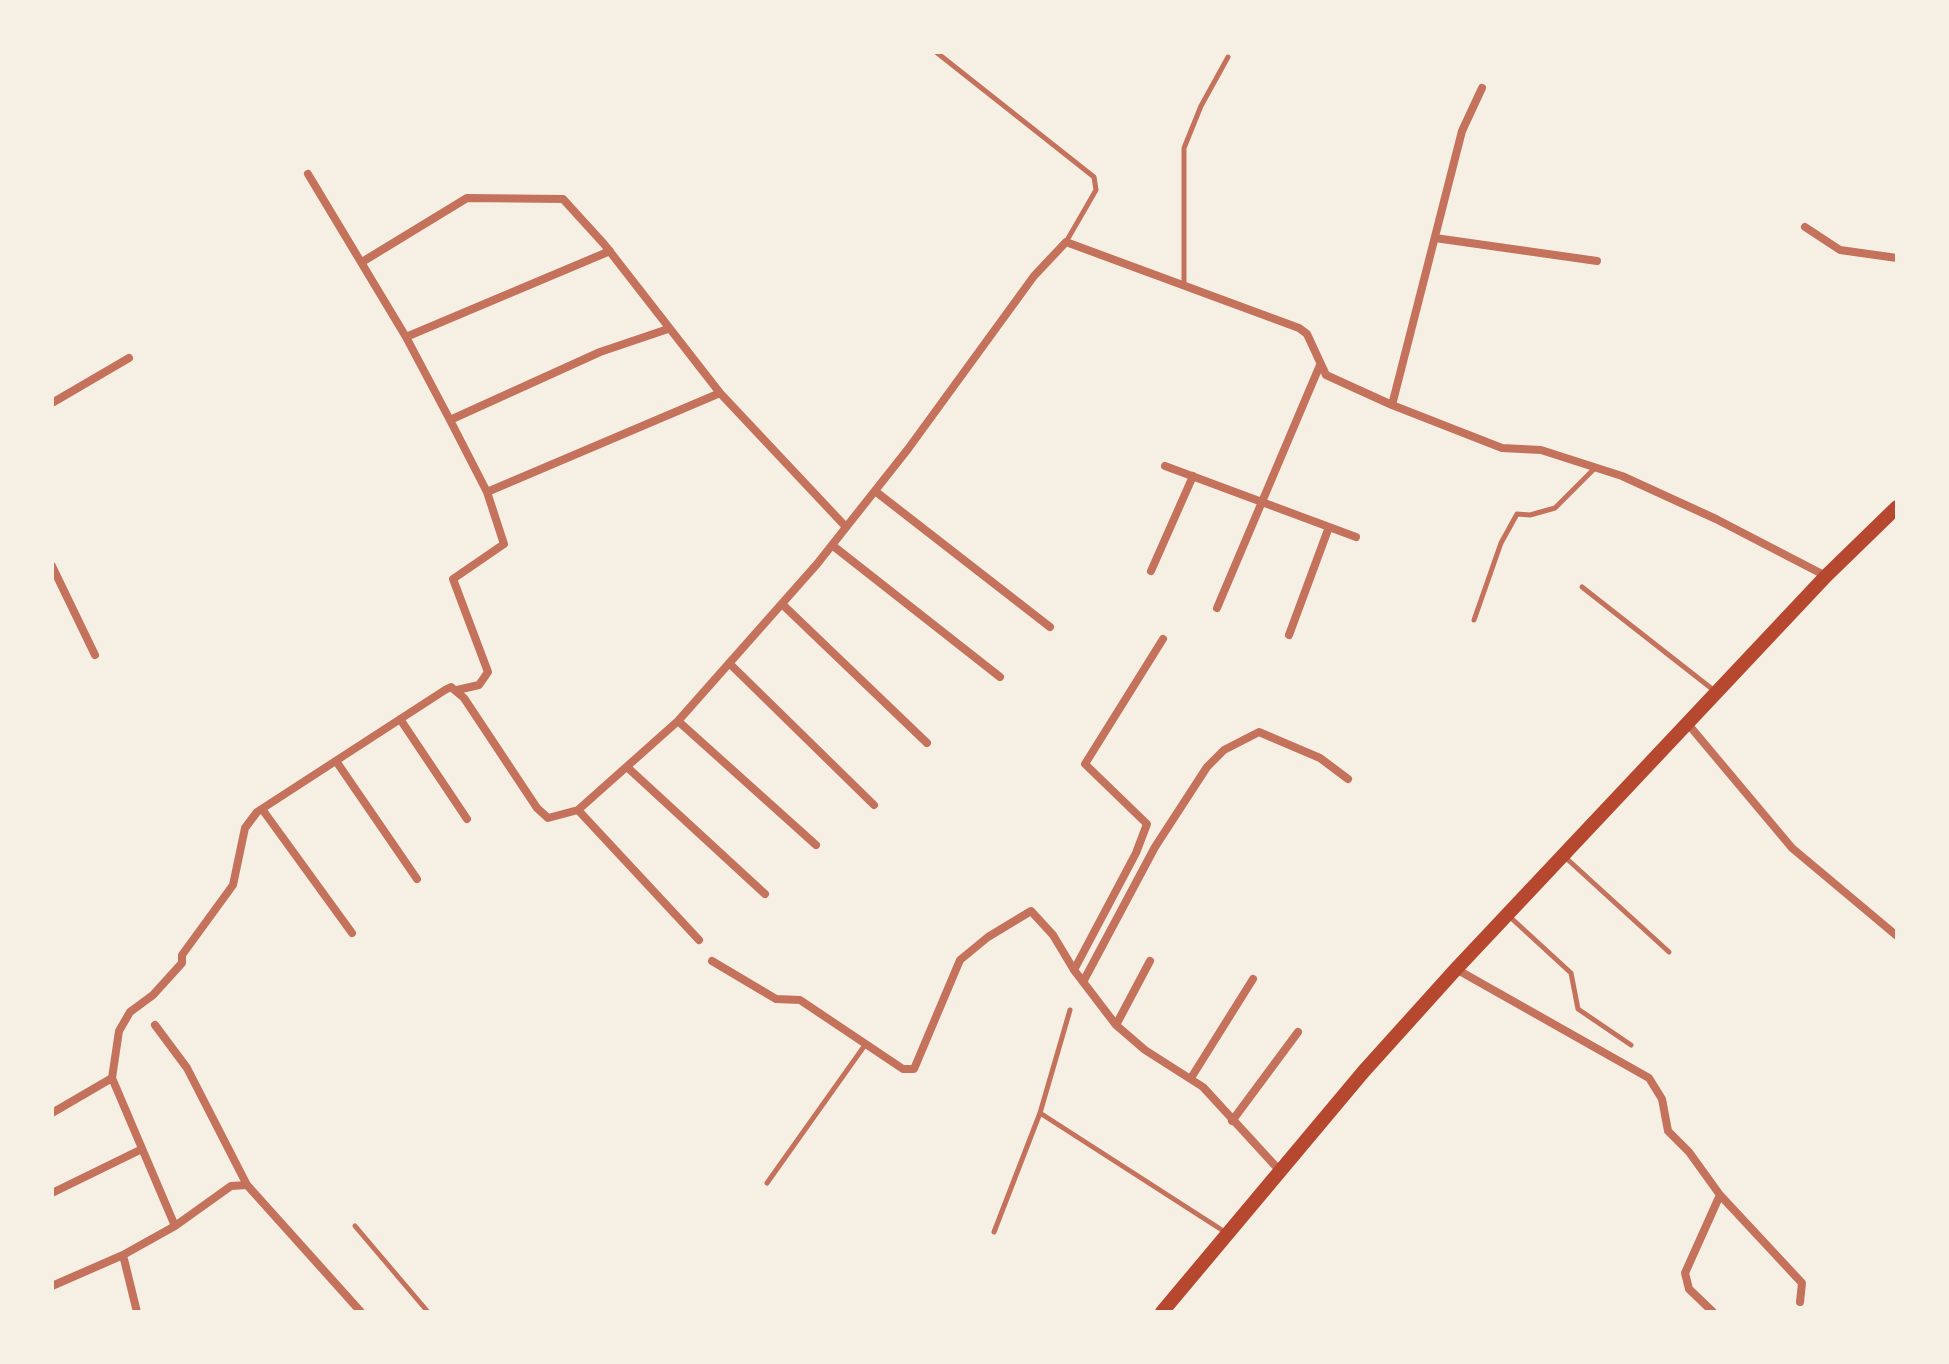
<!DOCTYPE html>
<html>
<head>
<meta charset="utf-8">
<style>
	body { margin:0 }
	#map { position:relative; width:1949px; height:1364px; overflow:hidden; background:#f6efe4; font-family:Ubuntu,sans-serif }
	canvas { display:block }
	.frame { position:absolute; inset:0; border:54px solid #f6efe4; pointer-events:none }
</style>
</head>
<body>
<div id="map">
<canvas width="1949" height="1364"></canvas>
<div class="frame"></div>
</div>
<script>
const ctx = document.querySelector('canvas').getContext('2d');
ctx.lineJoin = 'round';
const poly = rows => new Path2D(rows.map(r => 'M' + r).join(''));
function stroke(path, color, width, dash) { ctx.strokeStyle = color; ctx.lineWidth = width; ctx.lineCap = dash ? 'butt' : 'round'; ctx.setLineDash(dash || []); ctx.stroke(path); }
stroke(poly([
	[936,52,1094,177,1096,190,1066,242],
	[1184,286,1184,148,1201,106,1228,57],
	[1582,587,1716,692],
	[1474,620,1501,543,1517,514,1530,515,1555,508,1595,468],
	[1566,858,1669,952],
	[1510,917,1571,973,1578,1009,1631,1045],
	[1040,1113,1225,1232],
	[767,1183,865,1045],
	[355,1226,428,1312],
	[994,1232,1040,1113,1070,1010]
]), '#c5725c', 5);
stroke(poly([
	[308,174,406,337,450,420],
	[1805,227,1840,250,1897,258],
	[1435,238,1597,261],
	[362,262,467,198,563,199,604,244,720,393,846,527],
	[406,337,610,251],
	[52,403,129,358],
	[1392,405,1462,131,1482,88],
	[1165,466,1356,537],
	[875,491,1050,627],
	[487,492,720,393],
	[832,545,1000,677],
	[52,566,95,655],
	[1151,571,1193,476],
	[782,604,927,743],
	[1217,608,1320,365],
	[1289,635,1329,527],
	[729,663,874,805],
	[457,690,479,685,488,672,453,579,504,544,487,492,450,420,600,352,668,329],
	[400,719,467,819],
	[678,721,816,845],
	[1688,724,1792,848,1897,936],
	[336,761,417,879],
	[627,767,765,894],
	[262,809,352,933],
	[578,810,699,940],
	[712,961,776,999,800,1000,903,1069,914,1069,960,960,988,937,1031,911,1053,935,1074,970,1116,1025,1145,1050,1203,1087,1280,1171],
	[1456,969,1649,1078,1662,1099,1668,1131,1689,1152,1720,1195,1685,1273,1689,1289,1713,1312],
	[1074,970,1136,853,1147,824,1085,764,1163,639],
	[1083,982,1155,847,1207,767,1224,750,1259,732,1320,758,1348,779],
	[155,1025,187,1068,247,1185],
	[1116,1025,1150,961],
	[112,1078,175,1226,123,1255,137,1312],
	[1191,1078,1253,979],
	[52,1113,112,1078,119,1031,130,1012,153,995,182,963,182,955,233,885,245,828,257,812,445,690,451,687,464,698,537,808,548,818,578,810,678,721,817,564,908,449,1034,276,1066,242,1299,328,1307,334,1326,375,1392,405,1502,448,1541,450,1622,476,1716,519,1826,576],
	[1232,1121,1298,1032],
	[52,1193,142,1149],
	[1720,1195,1802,1283,1800,1302],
	[175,1226,231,1186,247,1185,361,1312],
	[52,1286,123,1255]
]), '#c5725c', 8);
stroke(poly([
	[1162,1312,1364,1071,1456,969,1826,576,1897,507]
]), '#b5482f', 14);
</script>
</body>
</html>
